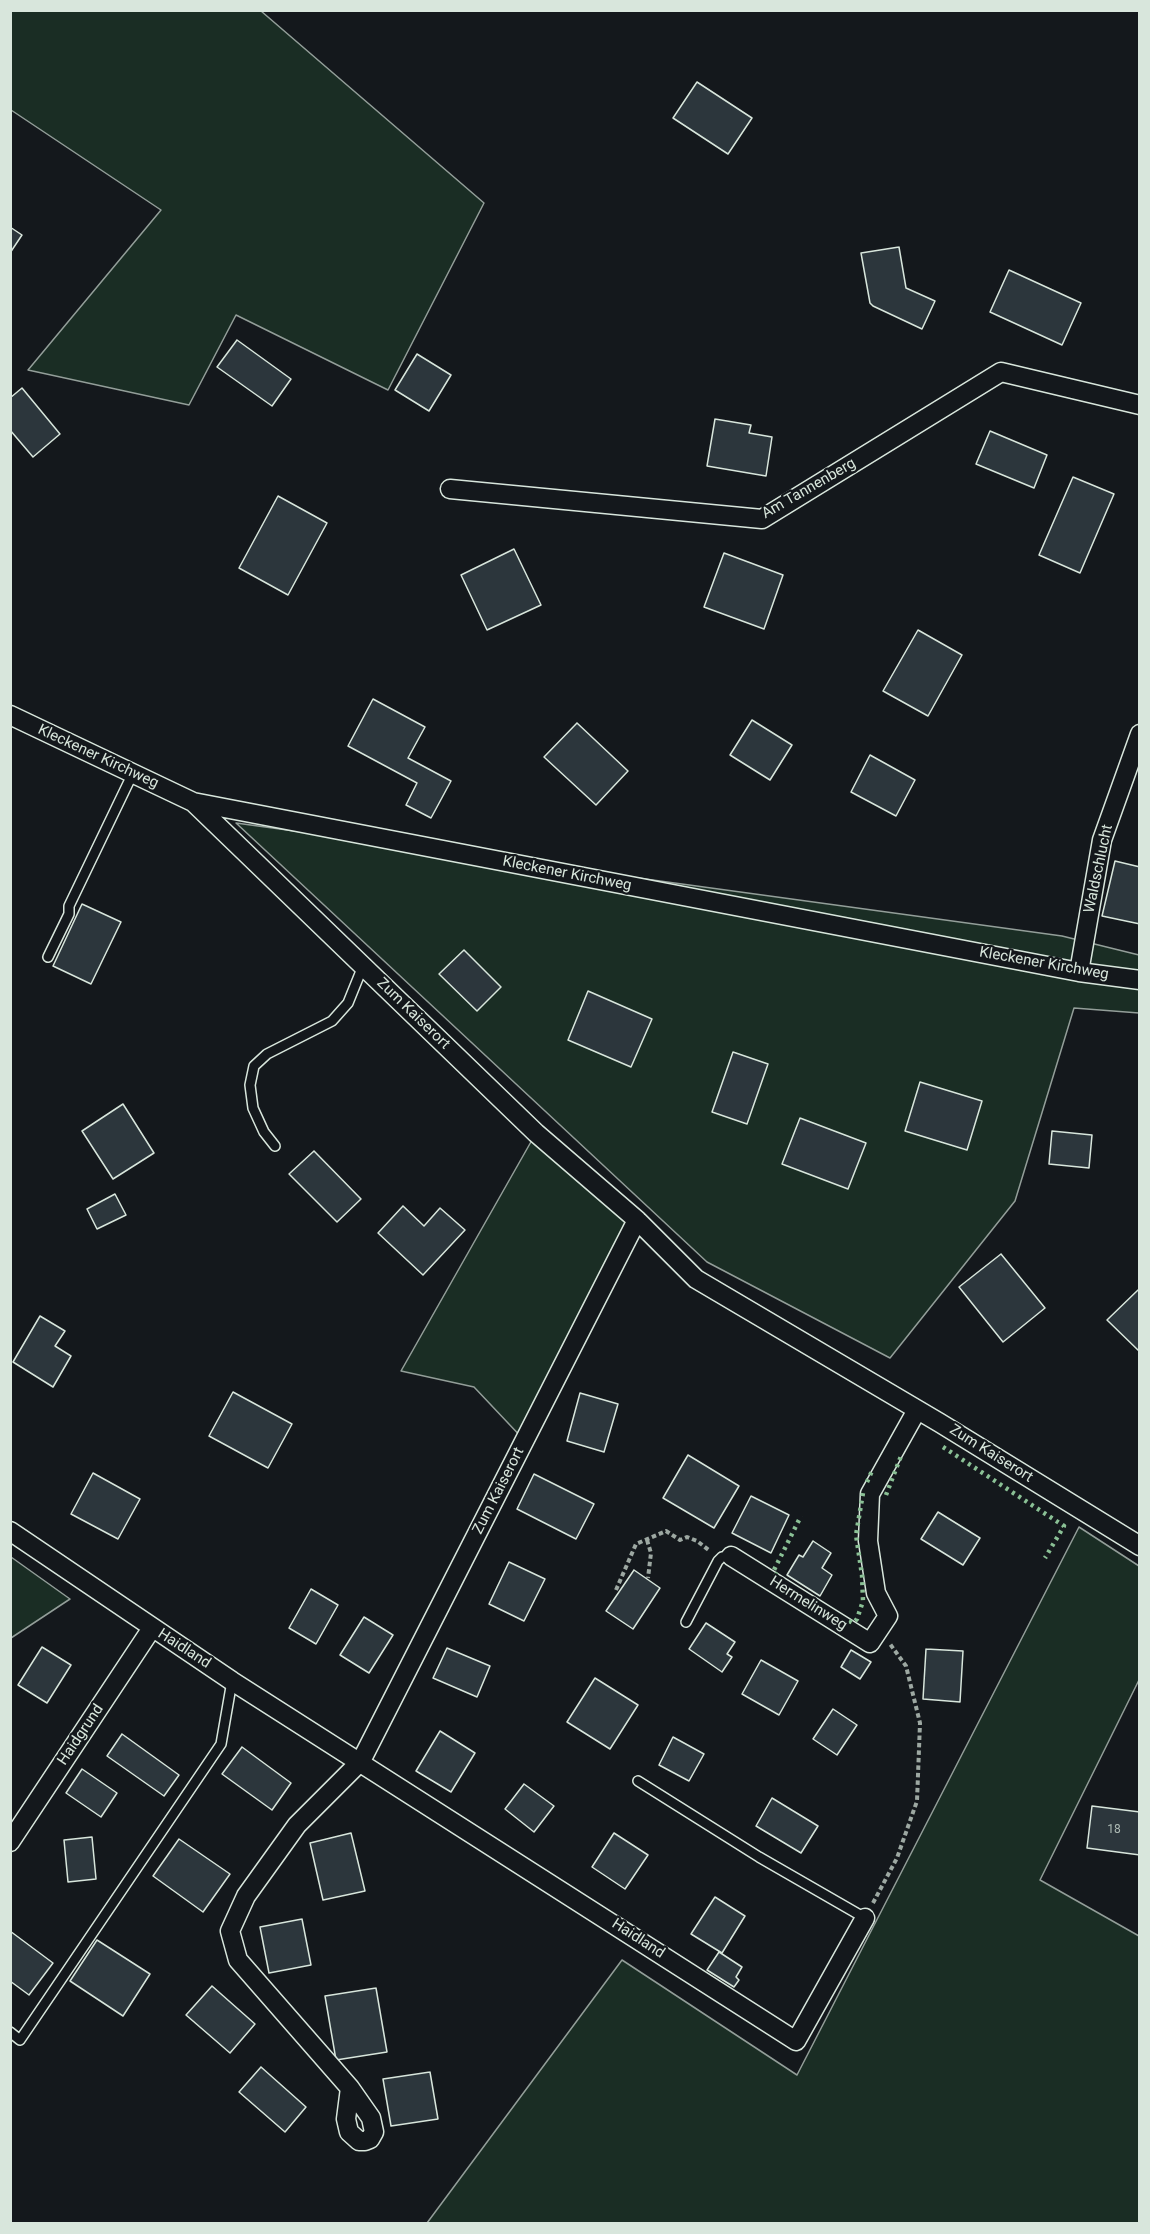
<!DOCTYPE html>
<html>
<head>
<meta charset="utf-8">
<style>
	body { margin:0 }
	#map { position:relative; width:1150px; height:2234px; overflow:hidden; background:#14181c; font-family:Roboto,sans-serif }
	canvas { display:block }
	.frame { position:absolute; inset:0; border:12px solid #d8e6dc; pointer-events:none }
</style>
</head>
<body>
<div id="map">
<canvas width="1150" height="2234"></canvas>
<div class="frame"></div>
</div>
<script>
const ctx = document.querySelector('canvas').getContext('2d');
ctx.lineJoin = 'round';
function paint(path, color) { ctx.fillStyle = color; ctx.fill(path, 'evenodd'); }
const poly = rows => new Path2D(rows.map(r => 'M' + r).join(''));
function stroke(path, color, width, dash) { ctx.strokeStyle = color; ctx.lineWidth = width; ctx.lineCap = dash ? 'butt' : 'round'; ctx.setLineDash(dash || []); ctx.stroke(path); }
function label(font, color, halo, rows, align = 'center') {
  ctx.font = font + ' Roboto,sans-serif'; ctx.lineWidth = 4.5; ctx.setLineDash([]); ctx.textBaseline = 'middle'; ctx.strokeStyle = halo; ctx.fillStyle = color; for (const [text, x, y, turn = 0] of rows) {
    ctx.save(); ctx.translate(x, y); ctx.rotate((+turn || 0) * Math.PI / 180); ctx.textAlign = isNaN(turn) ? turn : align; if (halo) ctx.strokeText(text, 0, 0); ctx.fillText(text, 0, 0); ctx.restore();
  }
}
const green = poly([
	[10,11,261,11,484,203,388,390,236,315,189,405,28,370,161,210,11,110,10,11],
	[236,823,1062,936,1139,955,1139,1013,1074,1008,1015,1201,890,1358,707,1262,236,823],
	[536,1133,637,1220,525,1441,474,1387,401,1371,536,1133],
	[1079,1527,1139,1566,1139,1680,1040,1880,1139,1936,1139,2223,427,2223,622,1960,797,2075,1079,1527],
	[11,1557,70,1599,11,1638,11,1557]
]);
paint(green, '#1a2d24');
stroke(green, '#939e99', 1.5);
const building = poly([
	[697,82,752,118,728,154,673,118,697,82],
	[10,227,22,235,10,253,10,227],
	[899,247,906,288,935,301,922,329,873,306,870,303,861,253,899,247],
	[1009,270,1081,303,1062,345,990,312,1009,270],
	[237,340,291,379,272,406,217,367,237,340],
	[417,354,451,375,429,411,395,390,417,354],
	[22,388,60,434,33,457,10,430,10,398,22,388],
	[715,419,751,425,749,433,772,437,766,476,707,466,715,419],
	[990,431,1047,455,1034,488,976,464,990,431],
	[1073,477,1114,494,1080,573,1039,555,1073,477],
	[278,496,327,523,288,595,239,568,278,496],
	[514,549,541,605,487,630,461,575,514,549],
	[724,553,783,575,764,629,704,607,724,553],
	[918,630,962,655,928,716,883,691,918,630],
	[373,699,425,727,408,758,451,781,431,818,406,805,417,783,348,746,373,699],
	[752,720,792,745,770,780,730,755,752,720],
	[577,723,628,771,596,805,544,757,577,723],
	[870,755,915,780,896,816,851,792,870,755],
	[1115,861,1140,867,1140,924,1102,916,1115,861],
	[82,904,121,922,91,984,53,966,82,904],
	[464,950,501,987,477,1011,439,974,464,950],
	[588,991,652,1019,631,1067,568,1040,588,991],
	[733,1052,768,1064,747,1124,712,1112,733,1052],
	[920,1082,982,1101,967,1150,905,1131,920,1082],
	[123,1104,154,1153,113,1179,82,1131,123,1104],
	[800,1118,866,1143,848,1189,782,1164,800,1118],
	[1052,1131,1092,1135,1089,1168,1049,1164,1052,1131],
	[314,1151,361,1199,337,1222,289,1174,314,1151],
	[115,1194,126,1215,97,1229,87,1209,115,1194],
	[403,1206,424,1226,440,1208,465,1230,423,1275,378,1233,403,1206],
	[1001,1254,1045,1308,1003,1342,959,1287,1001,1254],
	[1138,1290,1140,1291,1140,1352,1107,1320,1138,1290],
	[40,1316,65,1331,55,1346,71,1356,53,1387,13,1362,40,1316],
	[233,1392,292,1424,268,1468,209,1436,233,1392],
	[580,1393,618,1404,604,1452,567,1441,580,1393],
	[688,1455,739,1486,714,1528,663,1498,688,1455],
	[93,1473,140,1499,118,1539,71,1514,93,1473],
	[534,1474,594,1504,576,1539,517,1509,534,1474],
	[751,1496,789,1515,771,1553,732,1533,751,1496],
	[938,1512,980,1538,963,1565,921,1539,938,1512],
	[813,1541,831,1553,822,1568,832,1575,820,1596,787,1575,799,1555,803,1557,813,1541],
	[509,1562,545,1579,524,1621,489,1604,509,1562],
	[634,1570,660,1588,633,1629,606,1611,634,1570],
	[311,1589,338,1605,316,1644,289,1628,311,1589],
	[364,1617,393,1635,369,1673,340,1655,364,1617],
	[706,1623,735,1642,727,1654,732,1657,722,1672,689,1649,706,1623],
	[42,1647,71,1665,47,1703,18,1685,42,1647],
	[447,1648,490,1666,477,1697,433,1678,447,1648],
	[926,1649,963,1651,960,1702,923,1699,926,1649],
	[851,1650,871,1662,860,1679,841,1667,851,1650],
	[761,1660,798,1681,779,1715,742,1694,761,1660],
	[595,1678,638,1705,610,1749,567,1722,595,1678],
	[833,1709,857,1725,837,1755,813,1739,833,1709],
	[440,1731,475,1753,451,1792,416,1771,440,1731],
	[122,1734,179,1775,164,1796,107,1756,122,1734],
	[673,1737,704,1754,689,1781,659,1765,673,1737],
	[242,1747,291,1783,272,1810,222,1774,242,1747],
	[82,1769,117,1793,101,1817,66,1793,82,1769],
	[524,1784,554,1806,534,1832,505,1809,524,1784],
	[772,1798,818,1826,801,1853,756,1826,772,1798],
	[1092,1806,1140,1812,1140,1855,1087,1848,1092,1806],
	[351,1833,365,1891,323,1900,310,1843,351,1833],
	[614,1833,648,1855,625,1889,592,1867,614,1833],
	[92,1837,96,1879,68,1882,64,1840,92,1837],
	[179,1839,230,1874,203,1912,153,1876,179,1839],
	[715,1897,745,1916,722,1953,691,1934,715,1897],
	[302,1919,311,1965,269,1973,260,1927,302,1919],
	[10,1931,53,1963,29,1995,10,1981,10,1931],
	[97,1940,150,1974,123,2016,70,1981,97,1940],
	[719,1952,742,1967,736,1977,739,1980,734,1987,707,1970,719,1952],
	[212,1986,255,2024,230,2053,186,2015,212,1986],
	[376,1988,387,2052,336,2060,325,1996,376,1988],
	[261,2067,306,2107,285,2132,239,2092,261,2067],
	[430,2072,438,2119,391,2126,383,2079,430,2072]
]);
paint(building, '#2c363c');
stroke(building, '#d8e6dc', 1.5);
const service = poly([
	[48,957,69,914,69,906,133,773],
	[275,1146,264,1132,253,1108,250,1085,254,1066,267,1054,332,1021,348,1003,363,966],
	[686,1622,718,1561,722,1557,731,1556],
	[638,1781,759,1857,865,1918],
	[10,2032,20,2040,221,1744,232,1681]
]);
const minor = poly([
	[450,489,762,519,1001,372,1140,405],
	[10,715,193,802,1079,972,1140,980],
	[193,802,536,1133,637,1220,696,1279,940,1423,1140,1546],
	[1079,972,1102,840,1140,734],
	[10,1531,232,1681,796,2041,865,1918],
	[731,1556,870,1643,888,1616,876,1593,868,1541,870,1494,917,1410],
	[10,1842,152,1628],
	[350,2088,346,2119,349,2132,359,2141,365,2141,370,2139,374,2132,371,2118,350,2088,238,1960,230,1931,246,1896,297,1825,361,1761,637,1220]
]);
stroke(service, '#d8e6dc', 12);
stroke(minor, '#d8e6dc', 21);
stroke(poly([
	[647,1540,651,1553,648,1578],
	[616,1590,636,1544,666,1531,680,1540,687,1537,697,1541,710,1551],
	[873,1903,897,1858,917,1801,920,1723,906,1666,890,1644]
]), '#9da8a2', 4, [4.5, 3]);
stroke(service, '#14181c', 9);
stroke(minor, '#14181c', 18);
stroke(poly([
	[943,1447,1064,1526,1045,1558],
	[867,1482,872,1471],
	[886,1495,901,1456],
	[777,1575,773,1572,801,1516],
	[849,1621,853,1623,857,1619,863,1601,862,1575,856,1535,863,1493]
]), '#8ac095', 4.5, [3, 4.5]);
label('12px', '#adbab4', null, [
	["18",1114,1830]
]);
label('15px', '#d8e6dc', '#14181c', [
	["Am Tannenberg",809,489,-30],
	["Kleckener Kirchweg",98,757,25],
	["Waldschlucht",1099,869,-78],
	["Kleckener Kirchweg",567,874,11],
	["Kleckener Kirchweg",1044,964,10],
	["Zum Kaiserort",413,1014,44],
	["Zum Kaiserort",991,1454,32],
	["Zum Kaiserort",499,1491,-63],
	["Hermelinweg",808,1604,32],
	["Haidland",184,1649,33],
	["Haidgrund",81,1735,-56],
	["Haidland",638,1939,33]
]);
</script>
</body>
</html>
